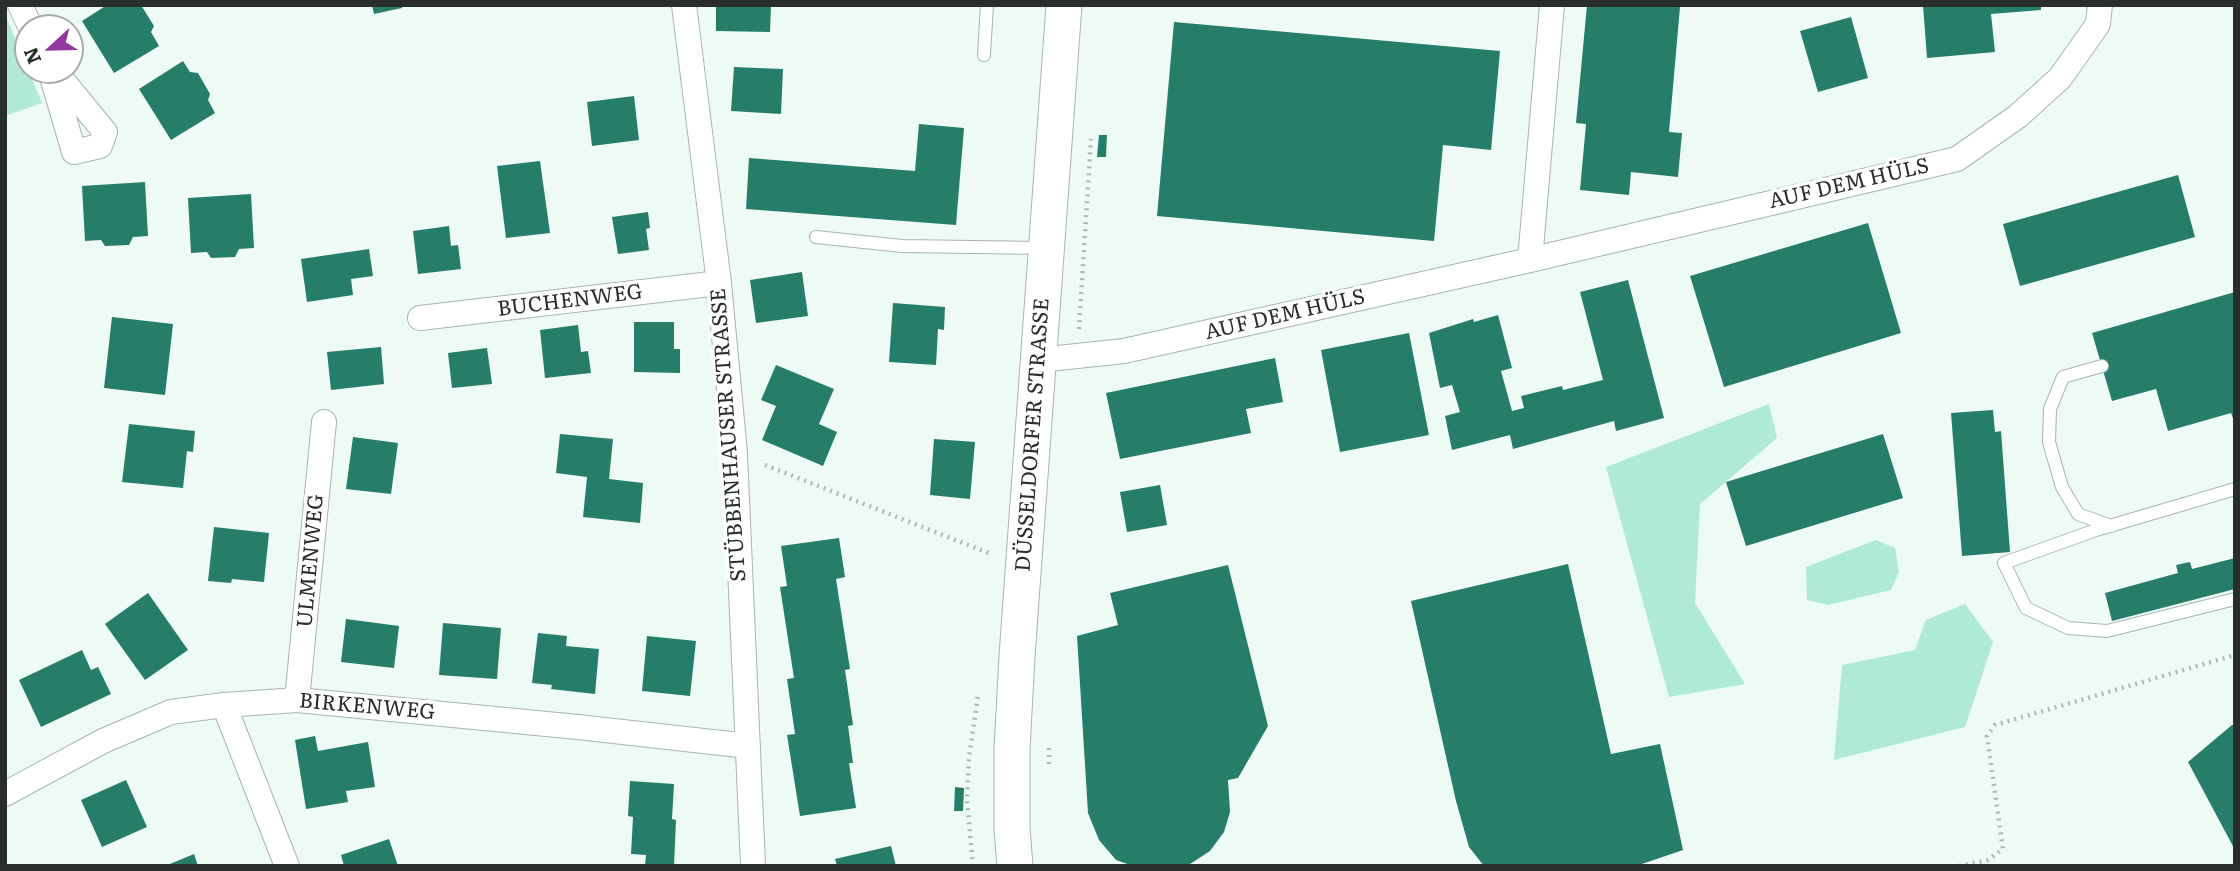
<!DOCTYPE html>
<html>
<head>
<meta charset="utf-8">
<style>
	body { margin:0 }
	#map { position:relative; width:2240px; height:871px; overflow:hidden; background:#eefaf6; font-family:Literata,serif }
	canvas { display:block }
	.frame { position:absolute; inset:0; border:7px solid #292e2c; pointer-events:none }
	.north { position:absolute; left:14px; top:14px; width:70px; height:70px; box-sizing:border-box; background:#fff; border:2px solid #a9abab; border-radius:50%; rotate:248deg; font-size:19px; font-weight:700; line-height:28px; text-align:center; color:#292e2c }
	.north::after { content:''; display:block; margin:auto; width:24px; height:32px; background:#94369f; clip-path:polygon(50% 0,100% 100%,50% 72%,0 100%) }
</style>
</head>
<body>
<div id="map">
<canvas width="2240" height="871"></canvas>
<div class="frame"></div>
<div class="north">N</div>
</div>
<script>
const ctx = document.querySelector('canvas').getContext('2d');
ctx.lineJoin = 'round';
function paint(path, color) { ctx.fillStyle = color; ctx.fill(path, 'evenodd'); }
const poly = rows => new Path2D(rows.map(r => 'M' + r).join(''));
function stroke(path, color, width, dash) { ctx.strokeStyle = color; ctx.lineWidth = width; ctx.lineCap = dash ? 'butt' : 'round'; ctx.setLineDash(dash || []); ctx.stroke(path); }
function label(font, color, halo, rows, align = 'center') {
  ctx.font = font + ' Literata,serif'; ctx.lineWidth = 7; ctx.setLineDash([]); ctx.textBaseline = 'middle'; ctx.strokeStyle = halo; ctx.fillStyle = color; for (const [text, x, y, turn = 0] of rows) {
    ctx.save(); ctx.translate(x, y); ctx.rotate((+turn || 0) * Math.PI / 180); ctx.textAlign = isNaN(turn) ? turn : align; if (halo) ctx.strokeText(text, 0, 0); ctx.fillText(text, 0, 0); ctx.restore();
  }
}
paint(poly([
	[5,14,42,103,5,116],
	[1769,404,1777,438,1700,504,1695,603,1745,684,1669,697,1606,467],
	[1876,540,1895,548,1899,572,1891,590,1828,605,1807,600,1806,567],
	[1965,604,1993,642,1965,727,1834,760,1842,665,1915,650,1926,620]
]), '#afe9d7');
paint(poly([
	[107,5,141,5,154,26,151,32,159,46,114,73,82,21],
	[372,5,402,5,402,8,374,14],
	[716,5,771,5,770,32,716,31],
	[1587,5,1659,5,1680,7,1669,132,1682,133,1678,177,1631,172,1629,195,1580,190,1586,124,1576,123],
	[1923,5,2041,5,2041,10,1991,14,1995,52,1927,58],
	[1851,17,1868,78,1818,92,1800,31],
	[1174,22,1500,51,1491,150,1443,145,1434,241,1157,216],
	[183,61,190,72,198,73,210,94,208,100,215,113,171,140,139,89],
	[734,67,783,69,781,114,731,111],
	[634,96,639,140,592,146,587,102],
	[919,124,964,128,956,225,746,209,749,158,915,171],
	[1099,135,1107,135,1106,157,1097,157],
	[540,161,550,233,506,238,497,166],
	[2178,175,2195,237,2020,286,2003,224],
	[145,182,148,236,133,237,129,245,105,246,101,240,85,241,82,186],
	[251,194,254,248,239,249,235,257,211,258,207,252,191,253,188,198],
	[648,212,650,228,646,229,649,250,618,254,612,217],
	[1868,223,1901,333,1724,387,1690,276],
	[449,226,451,246,458,245,461,269,418,274,413,231],
	[369,249,373,276,351,279,353,295,307,302,301,259],
	[802,272,808,316,756,323,750,280],
	[1628,280,1664,418,1616,431,1614,421,1513,449,1510,435,1452,450,1445,416,1460,412,1452,385,1440,388,1429,333,1473,319,1474,322,1498,315,1512,368,1501,371,1512,411,1524,408,1521,396,1562,386,1563,390,1603,380,1580,292],
	[2235,292,2235,424,2231,413,2168,431,2156,389,2112,401,2092,333],
	[893,303,945,307,944,330,938,329,936,365,889,362],
	[112,317,173,324,165,395,104,388],
	[634,322,674,322,674,349,680,349,680,373,634,372],
	[578,325,581,352,588,351,591,373,545,378,540,330],
	[1409,333,1429,435,1340,452,1321,350],
	[381,347,384,384,331,390,327,352],
	[487,348,492,384,452,388,448,353],
	[1275,358,1283,402,1246,409,1251,433,1120,459,1106,393],
	[776,365,834,389,819,424,837,432,823,466,762,440,776,406,761,400],
	[1993,410,1995,432,2001,431,2010,552,1962,556,1951,413],
	[129,424,195,431,193,452,187,451,183,488,122,482],
	[560,434,613,439,609,479,643,483,640,523,583,517,587,477,556,473],
	[1883,434,1903,498,1746,546,1726,482],
	[353,437,398,443,391,494,346,489],
	[934,439,975,442,970,499,930,495],
	[1160,485,1167,525,1127,532,1120,492],
	[214,527,269,533,264,582,232,579,231,583,208,581],
	[839,538,845,577,836,579,850,669,845,670,853,725,848,726,853,763,849,763,856,808,800,816,787,735,795,734,787,679,794,678,780,587,787,586,781,546],
	[2235,558,2235,589,2112,621,2105,593,2178,573,2176,565,2190,562,2192,569],
	[1568,564,1611,754,1660,744,1683,850,1636,866,1484,866,1469,847,1456,801,1411,601],
	[1228,565,1268,726,1238,778,1228,780,1230,812,1224,832,1210,851,1187,866,1133,866,1116,860,1099,840,1088,813,1077,636,1118,625,1110,593],
	[148,593,188,650,145,680,105,624],
	[346,619,399,626,394,668,341,662],
	[443,623,501,628,497,679,439,675],
	[538,633,567,636,566,646,599,649,595,694,551,689,552,685,532,683],
	[647,636,696,641,690,696,642,691],
	[82,650,91,670,98,667,111,694,41,727,19,680],
	[2232,725,2235,725,2235,850,2188,762],
	[315,736,318,751,368,742,375,787,346,791,348,802,306,809,295,740],
	[126,780,147,827,102,847,81,800],
	[630,781,674,784,672,819,676,820,674,866,645,866,646,855,631,854,633,817,628,816],
	[955,787,964,788,963,811,954,811],
	[389,839,398,866,344,866,341,855],
	[891,846,896,866,837,866,835,859],
	[194,854,198,866,165,866]
]), '#267d68');
const service = poly([
	[984,55,987,5],
	[816,237,902,246,1043,248],
	[2102,366,2063,377,2050,409,2049,442,2062,487,2078,514,2111,526],
	[2235,489,2096,530,2004,563,2026,608,2068,628,2107,631,2235,599]
]);
const minor = poly([
	[20,5,31,28],
	[684,5,719,283,735,453,753,866],
	[50,70,74,152,100,146,105,132,54,70],
	[1530,260,1552,5],
	[420,318,719,283],
	[1039,360,1124,351,1530,260,1957,159,2018,116,2060,78,2098,24,2100,5],
	[297,700,324,422],
	[224,705,287,866],
	[5,794,103,741,171,712,224,705,297,700,578,727,748,746]
]);
const secondary = poly([
	[1015,866,1012,828,1012,749,1017,656,1064,5]
]);
stroke(service, '#a8b4b0', 14);
stroke(minor, '#a8b4b0', 26);
stroke(secondary, '#a8b4b0', 37);
stroke(poly([
	[1079,329,1091,139],
	[765,465,991,554],
	[1049,764,1049,744],
	[973,866,967,800,969,758,978,695],
	[1959,866,1988,860,2003,849,1987,736,1995,725,2235,655]
]), '#afb8b5', 4.5, [2, 5]);
stroke(service, '#fff', 12);
stroke(minor, '#fff', 24);
stroke(secondary, '#fff', 35);
label('21px', '#292e2c', '#fff', [
	["AUF DEM HÜLS",1849,184,-13],
	["BUCHENWEG",570,301,-7],
	["AUF DEM HÜLS",1285,315,-13],
	["STÜBBENHAUSER STRASSE",729,435,-94],
	["DÜSSELDORFER STRASSE",1033,435,-86],
	["ULMENWEG",311,561,-85],
	["BIRKENWEG",367,707,5]
]);
</script>
</body>
</html>
